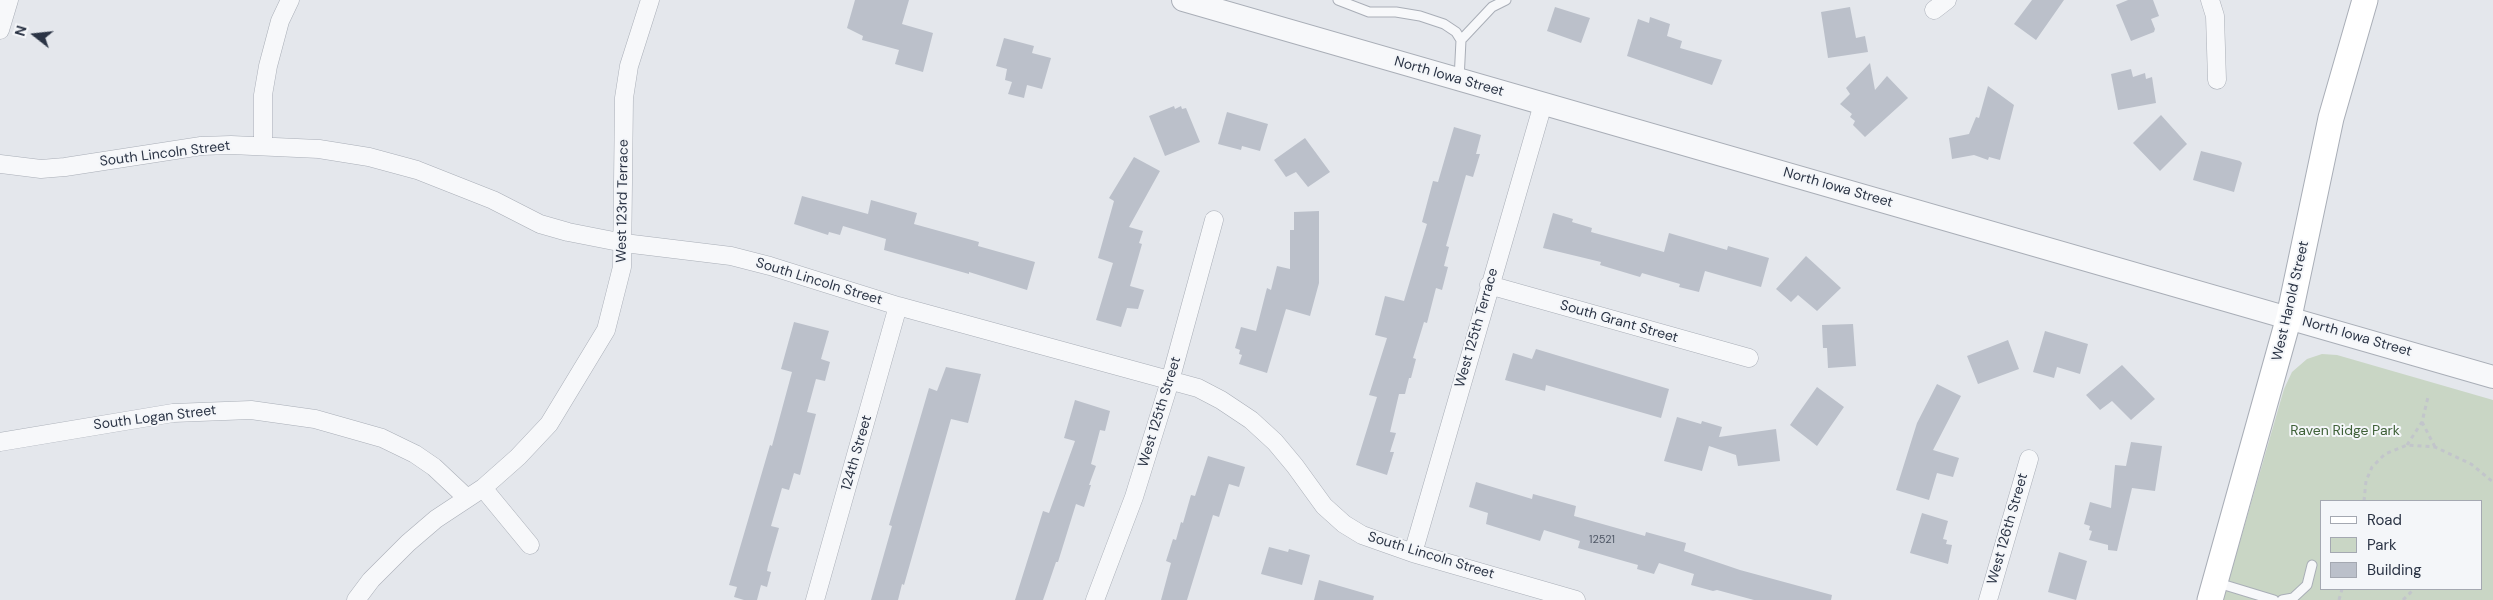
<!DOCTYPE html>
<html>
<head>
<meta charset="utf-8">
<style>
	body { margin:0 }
	#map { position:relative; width:2493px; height:600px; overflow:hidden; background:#e4e7ec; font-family:"DM Sans",sans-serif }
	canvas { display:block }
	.legend { position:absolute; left:2320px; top:500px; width:162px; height:90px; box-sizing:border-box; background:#f4f6f9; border:1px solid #a4a8b1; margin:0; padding:6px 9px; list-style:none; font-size:15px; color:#2b3445 }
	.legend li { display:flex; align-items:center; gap:10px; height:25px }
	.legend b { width:25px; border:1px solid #a4a8b1 }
	.north { position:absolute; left:10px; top:10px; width:50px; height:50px; -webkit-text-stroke:4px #f4f6f9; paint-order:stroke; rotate:286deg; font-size:14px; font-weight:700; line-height:20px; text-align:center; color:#2b3445 }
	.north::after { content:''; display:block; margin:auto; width:18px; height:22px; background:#2b3445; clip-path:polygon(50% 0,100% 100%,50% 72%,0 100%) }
</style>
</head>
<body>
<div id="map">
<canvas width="2493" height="600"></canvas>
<ul class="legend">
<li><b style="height:6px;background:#fff"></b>Road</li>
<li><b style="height:14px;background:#c9d6c5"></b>Park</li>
<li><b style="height:14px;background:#bbc0ca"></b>Building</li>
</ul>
<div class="north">N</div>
</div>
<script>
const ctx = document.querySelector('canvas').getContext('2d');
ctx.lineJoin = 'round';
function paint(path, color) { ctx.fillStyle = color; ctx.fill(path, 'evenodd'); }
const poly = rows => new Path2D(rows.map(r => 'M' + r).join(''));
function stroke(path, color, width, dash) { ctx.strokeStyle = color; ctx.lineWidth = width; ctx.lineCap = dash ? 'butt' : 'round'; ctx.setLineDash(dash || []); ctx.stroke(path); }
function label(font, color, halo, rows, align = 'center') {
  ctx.font = font + ' "DM Sans",sans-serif'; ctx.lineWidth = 4; ctx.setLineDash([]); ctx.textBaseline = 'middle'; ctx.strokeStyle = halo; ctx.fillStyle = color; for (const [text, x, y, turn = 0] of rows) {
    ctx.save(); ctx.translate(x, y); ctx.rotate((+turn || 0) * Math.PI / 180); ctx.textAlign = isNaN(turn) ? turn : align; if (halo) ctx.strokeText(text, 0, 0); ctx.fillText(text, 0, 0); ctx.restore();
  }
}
paint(poly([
	[2322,354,2337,355,2493,400,2493,600,2223,600,2284,389,2292,372,2307,359],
	[2322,501,2482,501,2482,589,2322,589]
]), '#c9d6c5');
paint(poly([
	[855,0,909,0,902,24,933,33,923,72,895,64,899,50,862,40,863,36,847,28],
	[2032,0,2064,0,2036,40,2014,24],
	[2128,0,2153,0,2159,16,2151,19,2155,29,2154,32,2131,41,2116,5],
	[1555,7,1590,18,1581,43,1547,31],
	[1850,7,1856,38,1865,36,1868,52,1828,58,1821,12],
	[1650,17,1670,24,1667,36,1682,41,1680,48,1722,60,1712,85,1627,56,1638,19,1649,23],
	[1004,38,1034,46,1032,53,1051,58,1042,89,1027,85,1024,98,1008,94,1012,82,1005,80,1007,69,996,66],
	[1870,63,1875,90,1887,76,1908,98,1865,137,1853,125,1855,121,1850,117,1852,114,1840,104,1850,94,1846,88],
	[2131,69,2133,77,2145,73,2146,79,2152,77,2156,103,2118,110,2111,74],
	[1988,86,2014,105,2000,160,1989,157,1988,160,1974,155,1952,159,1949,138,1969,134,1976,117,1979,118],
	[1174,106,1175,109,1181,106,1182,109,1186,108,1200,142,1165,156,1149,116],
	[1227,112,1268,124,1260,151,1242,146,1241,150,1218,144],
	[2161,115,2187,144,2160,171,2133,143],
	[1454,127,1481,135,1476,154,1480,154,1473,177,1466,175,1446,246,1449,247,1444,266,1448,267,1442,290,1436,288,1427,323,1424,322,1413,358,1416,359,1411,378,1409,378,1405,394,1399,394,1390,432,1396,433,1390,452,1394,452,1387,475,1356,465,1377,397,1369,395,1387,338,1375,335,1385,296,1404,301,1427,224,1422,222,1433,181,1438,182],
	[1305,138,1330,172,1308,187,1296,172,1286,177,1274,160],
	[2201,151,2240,161,2242,163,2234,192,2193,180],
	[1134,157,1160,171,1129,227,1143,231,1139,243,1142,244,1130,286,1144,290,1138,309,1127,308,1121,327,1096,320,1113,263,1098,258,1114,201,1109,198],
	[802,196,868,214,871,200,917,213,914,224,979,242,978,246,1035,262,1027,290,969,272,969,274,884,250,886,239,843,226,840,235,829,232,828,235,794,224],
	[1319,211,1319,283,1310,316,1286,309,1267,373,1239,364,1242,355,1239,354,1240,350,1235,348,1241,327,1256,331,1267,288,1271,290,1277,266,1290,269,1290,230,1294,230,1294,212],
	[1553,213,1573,219,1572,222,1592,228,1591,232,1664,252,1669,233,1727,250,1728,246,1769,258,1761,287,1705,271,1699,292,1679,287,1680,284,1642,273,1640,277,1600,265,1601,262,1543,248],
	[1806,256,1841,288,1817,311,1798,295,1791,302,1776,289],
	[794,322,829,331,821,359,830,362,825,381,816,379,807,412,816,414,800,475,794,473,789,490,782,488,771,526,779,528,768,566,767,571,771,572,767,587,761,585,757,600,744,600,734,597,737,587,729,585,770,445,772,446,792,372,781,369],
	[1853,324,1856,366,1828,368,1827,348,1823,348,1822,325],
	[2045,331,2088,344,2080,374,2057,367,2054,378,2033,372],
	[2008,340,2019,369,1978,384,1967,356],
	[1536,349,1669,389,1661,418,1546,385,1545,391,1505,380,1513,353,1532,359],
	[2122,365,2155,399,2131,420,2112,401,2100,410,2086,395],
	[946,367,981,374,968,423,951,419,904,585,902,584,898,600,871,600,892,526,889,525,929,388,937,391],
	[1937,384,1961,396,1933,450,1959,458,1953,477,1937,473,1929,500,1896,490,1917,423],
	[1817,387,1844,407,1817,446,1790,425],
	[1075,400,1110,411,1105,431,1100,430,1091,464,1096,466,1089,485,1091,485,1084,507,1076,504,1058,562,1056,562,1043,600,1015,600,1043,511,1049,513,1075,441,1064,438],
	[1677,417,1701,424,1702,421,1722,427,1719,437,1776,429,1780,461,1738,466,1736,455,1709,446,1702,471,1664,461],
	[2131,442,2162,446,2155,491,2132,488,2117,551,2108,550,2108,545,2089,540,2092,531,2089,530,2090,526,2084,524,2090,502,2111,508,2115,465,2126,466],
	[1208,456,1245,467,1239,487,1229,484,1219,517,1213,515,1187,600,1161,600,1171,563,1166,561,1173,539,1176,540,1181,522,1183,523,1191,495,1195,496],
	[1476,482,1532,499,1533,494,1576,506,1574,516,1645,536,1646,532,1686,543,1684,551,1740,570,1832,595,1831,600,1754,600,1717,590,1713,591,1691,585,1694,574,1659,563,1654,574,1637,569,1638,565,1578,548,1580,541,1544,530,1540,541,1486,524,1488,513,1469,507],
	[1922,513,1948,521,1943,539,1947,540,1946,544,1952,545,1948,564,1910,553],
	[1269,547,1288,552,1289,549,1310,555,1302,585,1261,574],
	[2059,552,2087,561,2076,600,2048,592],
	[1319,580,1374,596,1373,600,1314,600]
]), '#bbc0ca');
const service = poly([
	[1338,0,1369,12,1396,12,1420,16,1444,24,1456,32,1461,40,1459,80],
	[1461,40,1492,7,1506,0],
	[2218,583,2274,600],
	[2282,600,2293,598,2307,585,2312,565]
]);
const minor = poly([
	[2210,0,2215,16,2217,80],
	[1934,10,1947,0],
	[0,30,9,0],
	[263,145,263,95,268,66,280,21,290,0],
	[0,164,41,169,65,167,201,146,231,145,319,149,369,157,417,170,493,200,540,224,568,232,624,243,731,256,770,266,898,306,1198,388,1221,400,1251,420,1275,442,1295,466,1324,506,1344,524,1362,535,1413,553,1576,600],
	[1489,285,1749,358],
	[0,442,173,413,251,410,315,419,382,438,415,454,434,467,467,498],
	[483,488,530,545],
	[1413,553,1543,104],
	[356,600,371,580,408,543,436,519,483,488,518,457,549,424,606,330,622,267,624,98,629,66,650,0],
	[815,600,898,306],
	[1095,600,1134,497,1170,381,1214,220],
	[1988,600,2029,459]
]);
const tertiary = poly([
	[1183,0,2493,377]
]);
const secondary = poly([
	[2210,600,2289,317,2331,118,2365,0]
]);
stroke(service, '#a9aeb7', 11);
stroke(minor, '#a9aeb7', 19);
stroke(tertiary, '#a9aeb7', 24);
stroke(secondary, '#a9aeb7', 27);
stroke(poly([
	[2422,422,2435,447],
	[2407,445,2422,422,2428,397],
	[2364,501,2366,481,2372,467,2385,454,2407,445,2435,447,2471,464,2493,482],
	[2339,600,2342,589],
	[2403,600,2412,591,2410,589]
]), '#c2c5cb', 3, [4, 4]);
stroke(service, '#f7f8fa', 9);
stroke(minor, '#f7f8fa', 18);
stroke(tertiary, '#f7f8fa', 22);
stroke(secondary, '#fff', 25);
label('11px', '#4f5766', null, [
	["12521",1602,540]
]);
label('14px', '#2b3445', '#f4f6f9', [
	["North Iowa Street",1449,77,16],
	["South Lincoln Street",165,154,-7],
	["North Iowa Street",1838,188,16],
	["West 123rd Terrace",623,201,-89],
	["South Lincoln Street",819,282,17],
	["West Harold Street",2291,301,-77],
	["South Grant Street",1619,322,16],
	["West 125th Terrace",1477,328,-74],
	["North Iowa Street",2357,337,16],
	["West 125th Street",1160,412,-73],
	["South Logan Street",155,418,-7],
	["124th Street",857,453,-74],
	["West 126th Street",2008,529,-74],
	["South Lincoln Street",1431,556,17]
]);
label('14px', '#3f6138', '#f4f6f9', [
	["Raven Ridge Park",2345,431]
]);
</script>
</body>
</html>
